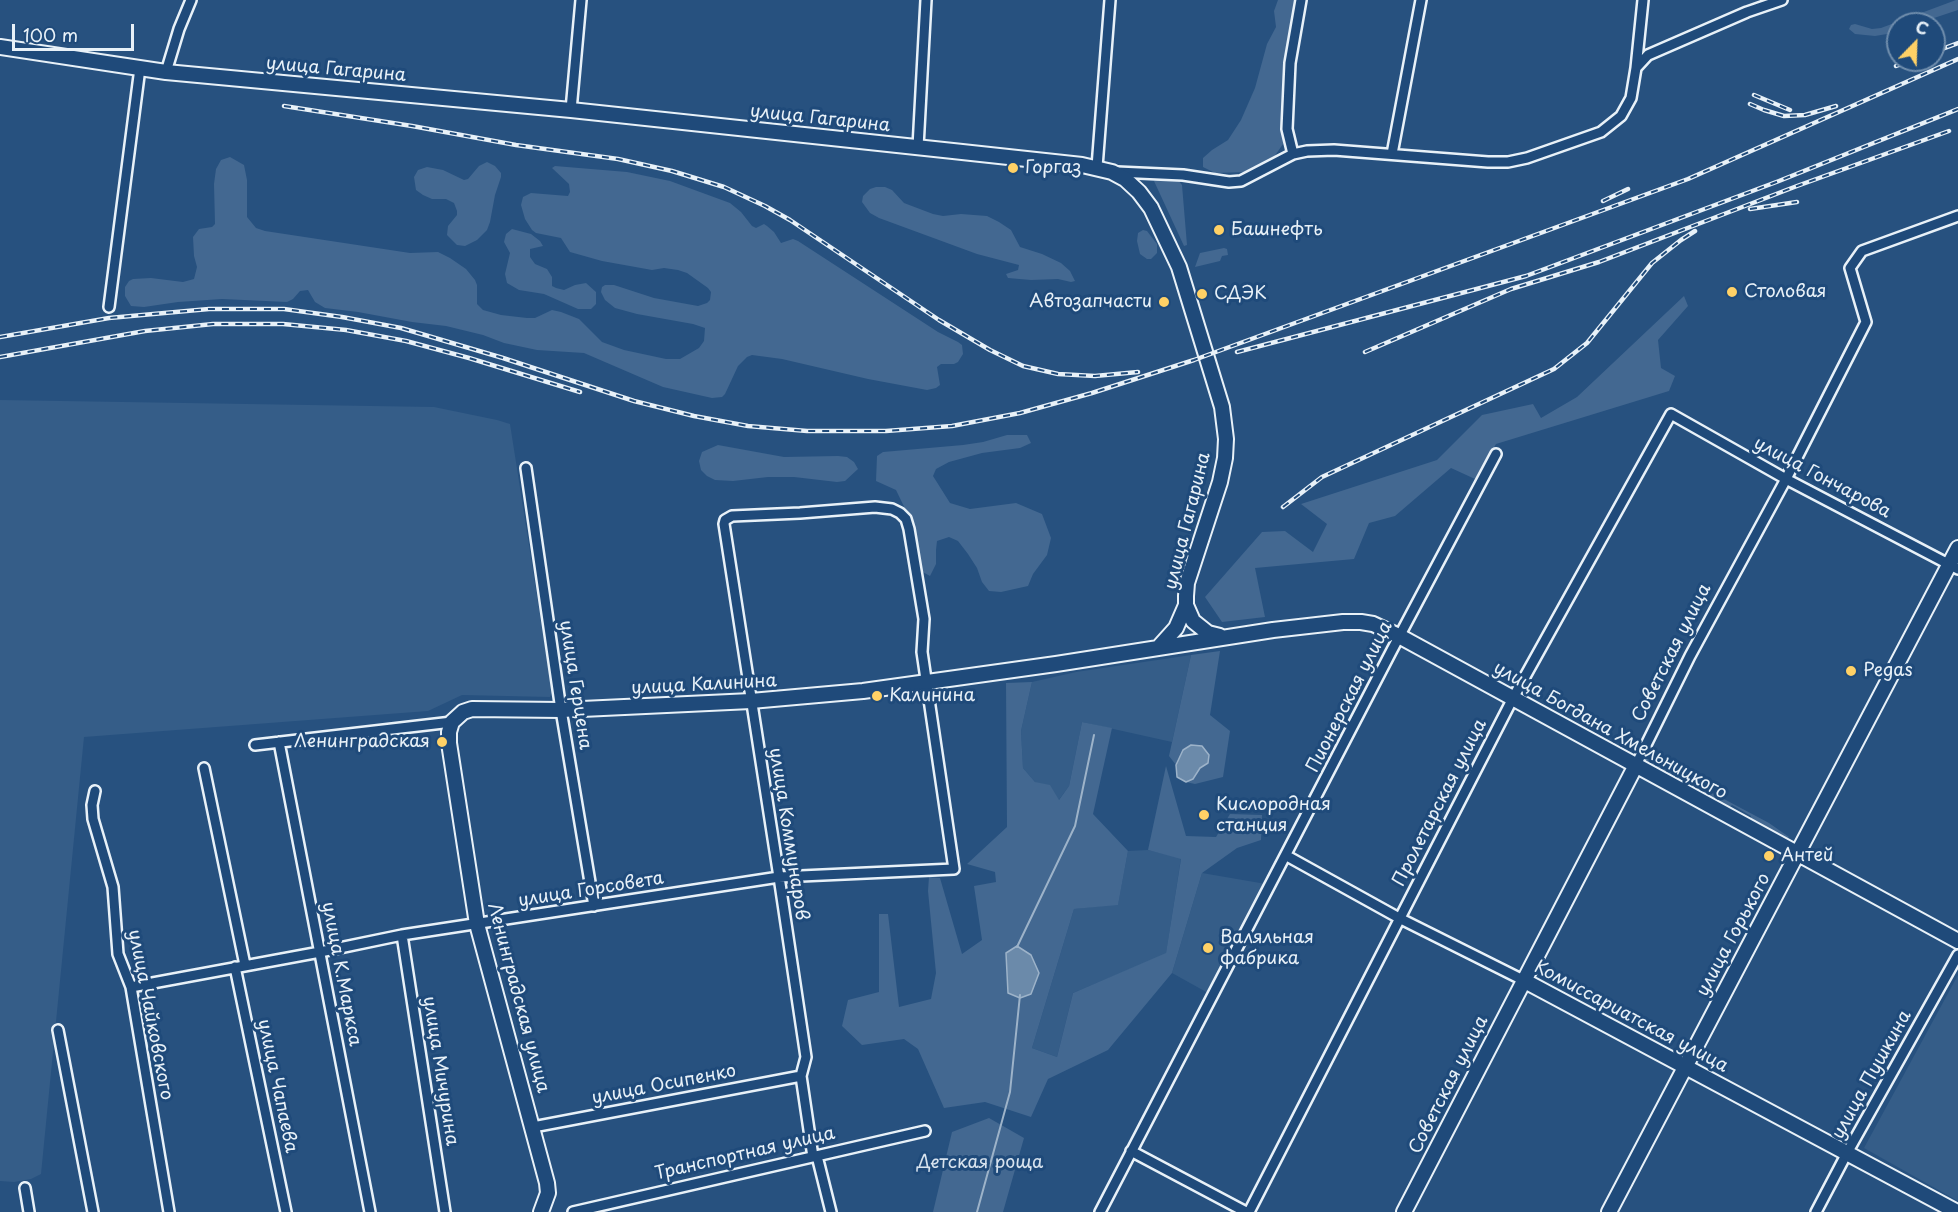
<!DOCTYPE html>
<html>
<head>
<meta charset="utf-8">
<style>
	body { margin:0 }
	#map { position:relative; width:1958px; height:1212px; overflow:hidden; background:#27517f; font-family:"Playpen Sans",sans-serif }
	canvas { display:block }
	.north { position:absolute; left:1886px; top:12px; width:60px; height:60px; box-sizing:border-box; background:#1f4a7a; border:2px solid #6f8dac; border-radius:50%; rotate:23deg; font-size:16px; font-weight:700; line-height:24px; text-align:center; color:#e8f1f8 }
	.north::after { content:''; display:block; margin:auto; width:21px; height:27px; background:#ffd166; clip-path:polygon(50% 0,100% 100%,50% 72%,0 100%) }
	.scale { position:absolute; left:12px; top:24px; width:122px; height:27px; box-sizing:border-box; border:3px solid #e8f1f8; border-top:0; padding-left:8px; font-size:18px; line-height:21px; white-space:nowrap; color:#e8f1f8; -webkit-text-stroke:4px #1f4a7a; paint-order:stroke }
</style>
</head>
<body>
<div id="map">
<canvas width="1958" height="1212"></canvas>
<div class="north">С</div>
<div class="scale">100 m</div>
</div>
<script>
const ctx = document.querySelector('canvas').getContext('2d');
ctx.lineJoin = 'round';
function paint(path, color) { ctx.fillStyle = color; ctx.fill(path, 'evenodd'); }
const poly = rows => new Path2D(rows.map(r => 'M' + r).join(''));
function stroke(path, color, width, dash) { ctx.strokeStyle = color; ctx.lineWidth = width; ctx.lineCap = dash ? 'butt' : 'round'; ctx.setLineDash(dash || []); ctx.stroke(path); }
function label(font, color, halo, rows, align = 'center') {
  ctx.font = font + ' "Playpen Sans",sans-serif'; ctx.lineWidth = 6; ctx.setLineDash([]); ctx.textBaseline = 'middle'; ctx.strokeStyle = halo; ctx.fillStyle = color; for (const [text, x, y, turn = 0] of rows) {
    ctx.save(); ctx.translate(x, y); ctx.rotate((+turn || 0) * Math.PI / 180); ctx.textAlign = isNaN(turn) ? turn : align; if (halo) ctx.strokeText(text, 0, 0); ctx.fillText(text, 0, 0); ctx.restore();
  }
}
paint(poly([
	[0,400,434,407,497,420,510,424,552,692,550,697,462,695,428,711,84,737,41,1174,31,1179,14,1182,0,1181],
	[1191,655,1172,742,1082,722,1069,786,1058,801,1035,782,1023,768,1021,731,1032,682,1076,672],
	[1148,850,1181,858,1166,954,1073,993,1057,1057,1032,1048,1074,909,1118,904,1128,851],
	[1202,873,1266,884,1208,993,1172,973],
	[1958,975,1958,1201,1864,1148]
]), '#355d88');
paint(poly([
	[1278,0,1301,0,1283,144,1274,157,1247,172,1215,173,1203,167,1203,158,1212,150,1228,140,1241,120,1255,88,1267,44,1276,27,1274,11],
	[1956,0,1958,0,1958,10,1916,24,1898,24,1898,30,1887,34,1875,36,1855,34,1849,29,1851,25,1855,24,1872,29,1881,28],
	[230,157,244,165,247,180,247,217,256,228,265,231,410,253,438,252,450,258,466,269,475,280,477,285,477,304,483,310,501,315,527,318,535,318,552,310,561,312,579,319,602,342,624,350,666,359,680,359,699,348,704,341,705,328,693,324,637,314,615,308,605,300,601,292,602,287,605,285,614,285,654,298,698,306,707,303,710,300,711,292,708,288,687,273,678,270,664,268,652,270,602,261,570,252,561,238,536,233,532,230,525,219,521,205,523,197,531,193,568,196,570,192,569,184,552,168,555,166,627,172,670,181,730,203,741,212,752,226,756,228,764,224,767,226,774,232,781,243,793,239,798,241,938,332,958,342,962,345,963,354,958,362,954,364,941,364,937,367,940,385,936,388,927,390,868,379,782,359,752,355,747,357,738,366,725,394,722,397,712,398,663,387,584,353,537,350,504,343,483,335,446,326,412,322,358,312,325,308,315,302,308,290,300,291,293,299,287,302,222,299,178,302,144,307,131,306,125,296,125,287,129,281,133,279,151,278,183,282,194,279,197,267,194,256,193,237,199,229,212,227,215,224,214,184,216,169,221,160],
	[487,162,495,166,501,173,501,177,495,195,490,222,487,230,477,240,465,246,457,245,447,235,448,226,457,215,457,211,454,203,446,199,432,199,423,195,416,190,414,177,418,170,427,167,443,170,464,180,468,179,479,166],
	[1160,178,1178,180,1182,185,1187,245,1184,246,1154,181],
	[876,187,885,187,892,190,904,203,933,214,943,216,961,214,987,216,999,222,1011,230,1020,247,1042,254,1061,263,1070,271,1075,281,1071,282,1058,279,1031,280,1008,278,1006,274,1018,270,1019,265,977,254,879,218,870,213,862,202,863,196,870,189],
	[512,229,531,234,540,241,543,246,530,249,530,257,535,264,547,269,552,277,552,286,556,288,564,290,575,285,586,283,596,292,596,304,591,309,578,309,544,294,519,290,507,283,505,274,510,253,504,242,506,234],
	[1143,230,1147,231,1157,244,1157,253,1151,259,1147,259,1140,254,1137,241,1138,233],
	[1224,248,1227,249,1228,255,1222,256,1220,261,1195,267,1200,253],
	[1684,296,1688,306,1658,340,1661,368,1675,376,1669,391,1496,444,1475,479,1451,468,1395,516,1369,523,1354,559,1255,568,1265,617,1222,622,1205,597,1262,532,1285,531,1313,552,1327,524,1301,504,1437,460,1482,415,1533,404,1541,418,1577,397],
	[1007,435,1027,435,1031,443,1020,448,982,453,949,462,936,469,933,476,950,503,970,509,1016,503,1042,514,1051,538,1047,555,1033,574,1028,586,1001,592,989,591,982,582,977,568,968,554,958,541,949,537,937,541,936,550,936,564,930,576,919,570,910,519,896,490,876,481,877,456,883,452,963,445,983,442],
	[718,445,784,457,838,456,847,457,854,462,858,469,845,481,837,482,794,477,768,477,733,481,715,480,707,476,701,470,699,461,702,452],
	[1220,651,1210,715,1230,731,1223,777,1195,784,1186,782,1193,779,1200,768,1183,750,1176,765,1169,756,1191,655],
	[1032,682,1021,731,1023,768,1035,782,1050,785,1059,800,1069,786,1082,722,1112,728,1093,814,1128,851,1118,905,1074,909,1032,1048,1057,1057,1073,993,1166,953,1181,859,1148,850,1166,766,1186,836,1216,837,1230,814,1262,815,1261,840,1237,848,1202,873,1172,973,1108,1050,1048,1079,1031,1117,985,1102,944,1108,918,1049,904,1039,862,1045,842,1026,848,1000,879,992,879,914,888,914,899,1007,931,999,936,973,928,891,929,877,940,878,962,954,982,940,974,886,996,882,995,872,967,864,1007,827,1006,683],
	[1647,758,1769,823,1789,837,1787,839,1751,820,1751,816,1732,805,1728,808,1645,762],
	[989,1118,1024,1138,1003,1212,933,1212,952,1132]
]), '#436891');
const water = poly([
	[1191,745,1202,746,1209,755,1208,763,1200,768,1193,779,1186,782,1177,777,1176,765,1183,750,1191,745],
	[1017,946,1031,955,1039,973,1031,994,1020,998,1008,993,1006,953,1017,946]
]);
paint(water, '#6b8aaa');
stroke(water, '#9db3c9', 1.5);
stroke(poly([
	[1017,947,1075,826,1094,735],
	[977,1212,1010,1092,1020,995]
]), '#9db3c9', 2);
const street = poly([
	[1636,68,1643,0],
	[166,72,179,29,191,0],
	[571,110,581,0],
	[918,147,926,0],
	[1293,154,1287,129,1290,63,1301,0],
	[1392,154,1421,0],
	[1097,167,1110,0],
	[1117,172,1183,175,1229,182,1241,181,1293,154,1307,151,1334,150,1488,162,1508,162,1527,158,1601,132,1621,116,1631,98,1636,68,1648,55,1747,12,1782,0],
	[109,307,140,68],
	[526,468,561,710,594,906],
	[279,742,370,1212],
	[255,745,452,722],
	[1636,765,1690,656,1786,479,1866,322,1850,268,1862,251,1958,216],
	[204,768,245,965],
	[95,791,92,805,93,819,113,887,118,954,131,987,169,1212],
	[1287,856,1399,918,1523,980],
	[402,935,445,1212],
	[235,967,286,1212],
	[131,987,320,952,402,935,779,877,954,869,922,652,924,619,909,529,906,519,900,513,892,509,875,507,800,513,732,516,725,520,724,524,779,877,806,1057,801,1076,813,1157],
	[58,1030,93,1212],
	[533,1127,801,1076],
	[1131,1151,1246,1212],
	[817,1156,831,1212],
	[25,1188,29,1212],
	[573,1212,925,1131],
	[1100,1212,1392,650,1496,454],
	[1249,1212,1513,698,1671,414,1786,479,1958,569],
	[1816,1212,1847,1153,1958,955]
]);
const secondary = poly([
	[0,47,166,72,571,110,953,151,1082,165,1112,172,1125,179,1139,192,1151,208,1179,267,1222,407,1226,439,1225,458,1220,482,1187,583,1186,596,1186,605,1193,621,1208,633,1220,636],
	[1158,648,1176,628,1186,605],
	[1523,980,1957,1212],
	[541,1212,548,1193,547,1183,477,924,449,743,449,732,452,722,463,712,472,709,561,710,751,701,863,691,1056,664,1273,630,1343,622,1361,622,1373,624,1399,636,1958,941],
	[1404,1212,1636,765],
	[1609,1212,1958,548]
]);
stroke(street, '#e8f1f8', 14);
stroke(secondary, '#e8f1f8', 18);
stroke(street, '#1f4a7a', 9);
stroke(secondary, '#1f4a7a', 14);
const rail = poly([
	[1934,52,1958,43],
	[1896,66,1913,60],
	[1754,95,1790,110],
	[1750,104,1764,110,1784,116,1805,115,1836,106],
	[284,106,412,126,516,145,618,159,672,171,724,187,765,206,790,220,939,320,990,350,1023,366,1058,374,1095,376,1138,372],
	[1603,201,1628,189],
	[1750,209,1797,202],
	[0,337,109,318,209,309,284,309,342,317,401,328,503,358,634,401,694,416,748,426,807,431,886,431,952,426,1020,413,1092,393,1194,360,1688,179,1958,59],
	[1237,352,1526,276,1779,181,1958,109],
	[1365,352,1511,289,1599,262,1797,186,1949,131],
	[0,357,145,331,213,324,283,324,346,330,406,341,469,358,580,392],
	[1283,507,1322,477,1554,369,1587,343,1652,263,1681,240,1695,231]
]);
stroke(rail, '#e8f1f8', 4.5);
stroke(rail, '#1f4a7a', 2, [7]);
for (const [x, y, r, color] of [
	[1013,168,6,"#ffd166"],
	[1219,230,6,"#ffd166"],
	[1732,292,6,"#ffd166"],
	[1202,294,6,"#ffd166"],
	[1164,302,6,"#ffd166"],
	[1851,671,6,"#ffd166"],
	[877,696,6,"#ffd166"],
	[442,742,6,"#ffd166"],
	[1204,815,6,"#ffd166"],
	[1769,856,6,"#ffd166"],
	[1208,948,6,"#ffd166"]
]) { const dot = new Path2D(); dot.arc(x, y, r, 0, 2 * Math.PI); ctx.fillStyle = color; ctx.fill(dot); stroke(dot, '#1f4a7a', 2); }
label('18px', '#e8f1f8', '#1f4a7a', [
	["улица Гагарина",336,70,5],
	["улица Гагарина",820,119,6],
	["улица Гончарова",1822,478,28],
	["улица Гагарина",1188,521,-76],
	["Советская улица",1672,653,-63],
	["улица Герцена",575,685,81],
	["улица Калинина",704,685,-3],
	["Пионерская улица",1350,697,-63],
	["улица Богдана Хмельницкого",1610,731,29],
	["Пролетарская улица",1440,803,-63],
	["улица Коммунаров",788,834,81],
	["улица Горсовета",591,890,-9],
	["улица Горького",1734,935,-62],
	["улица К.Маркса",341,974,79],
	["Ленинградская улица",518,998,75],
	["улица Чайковского",150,1015,79],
	["Комиссариатская улица",1631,1017,28],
	["улица Мичурина",440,1071,81],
	["улица Пушкина",1872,1075,-61],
	["улица Осипенко",664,1085,-11],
	["Советская улица",1449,1085,-63],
	["улица Чапаева",277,1086,78],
	["Транспортная улица",745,1154,-13]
]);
label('18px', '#e8f1f8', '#1f4a7a', [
	["Горгаз",1025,168],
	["Башнефть",1231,230],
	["Столовая",1744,292],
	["СДЭК",1214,294],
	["Автозапчасти",1152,302,"right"],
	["Pegas",1863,671],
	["Калинина",889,696],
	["Ленинградская",430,742,"right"],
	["Кислородная",1216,805],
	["станция",1216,826],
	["Антей",1781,856],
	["Валяльная",1220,938],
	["фабрика",1220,959]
], 'left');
label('18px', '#d8e3ee', '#1f4a7a', [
	["Детская роща",980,1163]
]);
</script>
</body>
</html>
